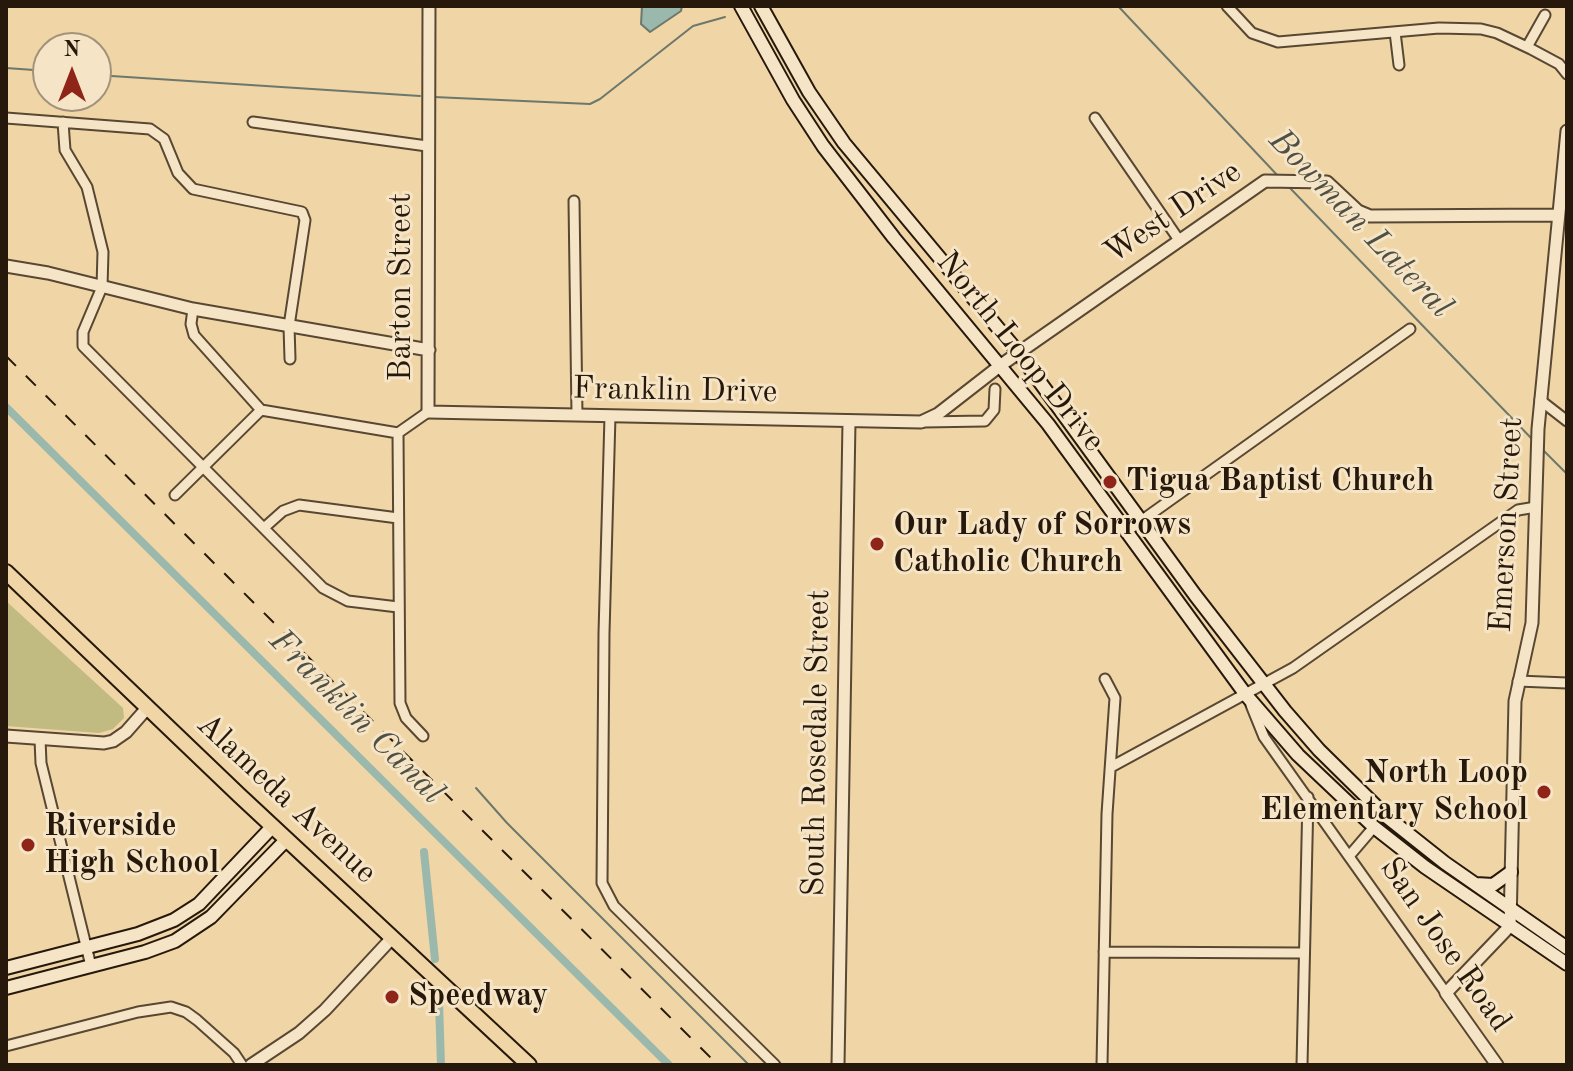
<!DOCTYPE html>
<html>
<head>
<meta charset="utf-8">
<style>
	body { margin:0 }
	#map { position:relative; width:1573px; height:1071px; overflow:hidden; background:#f0d5a6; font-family:"Old Standard TT",serif }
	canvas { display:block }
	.frame { position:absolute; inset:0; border:8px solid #26180b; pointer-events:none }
	.north { position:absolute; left:32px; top:32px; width:80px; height:80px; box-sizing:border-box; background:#f5e4c5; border:2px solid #a2927b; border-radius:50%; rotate:0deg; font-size:22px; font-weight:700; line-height:32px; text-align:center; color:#26180b }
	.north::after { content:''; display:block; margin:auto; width:28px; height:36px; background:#8f2418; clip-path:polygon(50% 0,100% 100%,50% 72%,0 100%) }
</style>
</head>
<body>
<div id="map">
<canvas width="1573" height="1071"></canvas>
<div class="frame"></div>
<div class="north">N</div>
</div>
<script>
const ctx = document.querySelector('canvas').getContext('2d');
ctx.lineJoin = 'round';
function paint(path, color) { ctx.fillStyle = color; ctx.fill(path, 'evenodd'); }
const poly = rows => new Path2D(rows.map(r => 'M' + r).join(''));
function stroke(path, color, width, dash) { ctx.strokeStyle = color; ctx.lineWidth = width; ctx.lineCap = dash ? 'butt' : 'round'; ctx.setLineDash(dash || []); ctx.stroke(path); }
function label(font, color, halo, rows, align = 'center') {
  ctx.font = font + ' "Old Standard TT",serif'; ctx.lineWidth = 6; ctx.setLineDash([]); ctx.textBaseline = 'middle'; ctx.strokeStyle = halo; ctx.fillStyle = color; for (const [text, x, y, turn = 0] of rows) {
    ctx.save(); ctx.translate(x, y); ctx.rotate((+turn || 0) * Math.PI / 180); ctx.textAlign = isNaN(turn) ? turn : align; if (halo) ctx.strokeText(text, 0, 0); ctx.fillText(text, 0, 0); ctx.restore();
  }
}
paint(poly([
	[6,601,123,708,124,718,113,729,99,733,6,726]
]), '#c1bb81');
const water = poly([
	[642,6,682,6,681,11,650,32,641,24,642,6]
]);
paint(water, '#9bb8ad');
stroke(water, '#6c786c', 2);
stroke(poly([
	[1118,6,1279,177],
	[799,7,808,6],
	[6,68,48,71],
	[96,75,420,96],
	[434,97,590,104,600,99,693,26,725,17],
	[1289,187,1532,439],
	[1542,449,1567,474],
	[476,788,507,823,749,1065]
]), '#6c786c', 2);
stroke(poly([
	[6,407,669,1065],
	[424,852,435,959],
	[439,1001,441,1065]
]), '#9bb8ad', 8);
const minor = poly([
	[1227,6,1252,33,1278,42,1439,28,1481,29,1497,33,1531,49,1559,64,1567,74],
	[1395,32,1399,65],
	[1527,47,1545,15],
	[6,118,150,129,164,139,178,173,193,189,302,212,305,220,289,326,290,359],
	[1095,118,1179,240],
	[63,122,65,150,87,187,103,252,102,287,83,332,83,346,323,588,348,601,398,607],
	[253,122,427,146],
	[574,201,577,415],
	[193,309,191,324,194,335,261,410,398,433],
	[1540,400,1567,421],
	[610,416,604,633,602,883,614,906,775,1065],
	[924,422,985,421,994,410,995,389],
	[398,433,400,703,406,718,423,736],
	[398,433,428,412],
	[175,495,261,410],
	[265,527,283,511,299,505,398,518],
	[1127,531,1410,329],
	[1518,681,1567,683],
	[1251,705,1264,737,1446,993],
	[40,739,41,763,91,966],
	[1111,767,1293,668,1518,510,1536,507],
	[1350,855,1374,827],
	[1104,952,1303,953],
	[6,1046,138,1012,171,1007,186,1012,197,1020,234,1053,242,1065],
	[1102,1065,1107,814,1115,698,1105,679],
	[1302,1065,1308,797]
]);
const tertiary = poly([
	[429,6,428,412,921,422,938,414,1001,365,1265,181,1327,182,1358,211,1370,216,1558,215],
	[6,266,48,273,193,309,429,350],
	[6,736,104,743,113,741,126,732,148,707],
	[251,1065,299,1033,325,1010,392,938],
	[838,1065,849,422],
	[1497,1065,1446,993,1510,926,1515,701,1532,623,1538,429,1567,131]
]);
const secondary = poly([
	[741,6,793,100,823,146,894,238,1048,424,1246,695,1298,755,1374,827,1425,867,1567,964],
	[761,6,809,92,844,143,1018,352,1195,595,1285,711,1319,750,1387,817,1445,863,1567,948],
	[1476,884,1493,885,1511,872],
	[6,968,138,934,174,920,199,904,273,826],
	[6,988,145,952,175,941,211,917,287,839]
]);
const primary = poly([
	[6,572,239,795,529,1065]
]);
stroke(minor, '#584732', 13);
stroke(tertiary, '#584732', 15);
stroke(secondary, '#26180b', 16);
stroke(primary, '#26180b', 18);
stroke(minor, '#f5e4c5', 9);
stroke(tertiary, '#f5e4c5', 11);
stroke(secondary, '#f5e4c5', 12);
stroke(primary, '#f0d5a6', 14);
stroke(poly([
	[6,356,718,1065]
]), '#26180b', 2, [14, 14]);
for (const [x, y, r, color] of [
	[1110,482,8,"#8f2418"],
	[877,544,8,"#8f2418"],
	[1544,792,8,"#8f2418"],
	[28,845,8,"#8f2418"],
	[392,997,8,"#8f2418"]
]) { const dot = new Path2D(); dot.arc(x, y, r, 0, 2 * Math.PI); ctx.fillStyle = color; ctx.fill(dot); stroke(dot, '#f5e4c5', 3); }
label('32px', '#26180b', '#f5e4c5', [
	["West Drive",1173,213,-34],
	["Barton Street",402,287,-90],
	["North Loop Drive",1020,352,51],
	["Franklin Drive",675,391,1],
	["Emerson Street",1507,525,-87],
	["South Rosedale Street",817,743,-89],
	["Alameda Avenue",286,799,43],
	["San Jose Road",1445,945,55]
]);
label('bold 32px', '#26180b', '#f5e4c5', [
	["Tigua Baptist Church",1126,482],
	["Our Lady of Sorrows",893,526],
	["Catholic Church",893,563],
	["North Loop",1528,774,"right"],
	["Elementary School",1528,811,"right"],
	["Riverside",44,827],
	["High School",44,864],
	["Speedway",408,997]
], 'left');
label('italic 34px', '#4f5044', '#f5e4c5', [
	["Bowman Lateral",1360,224,46],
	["Franklin Canal",356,717,45]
]);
</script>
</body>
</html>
